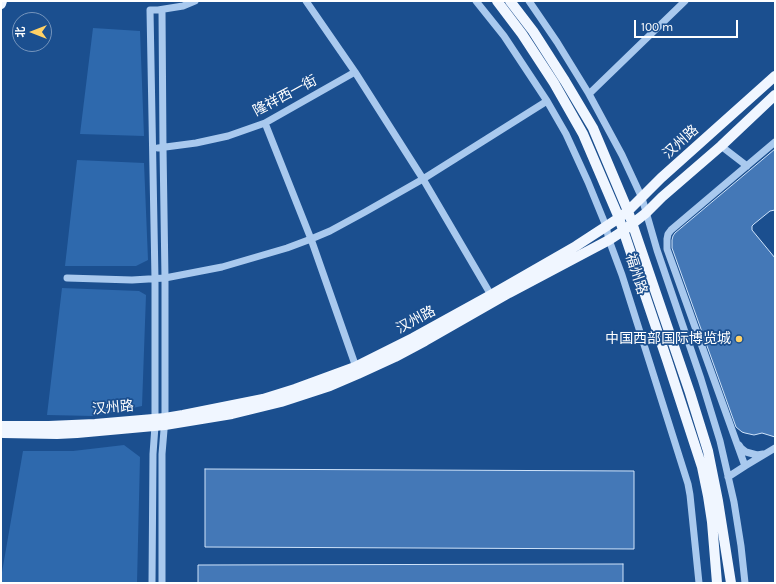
<!DOCTYPE html>
<html>
<head>
<meta charset="utf-8">
<style>
	body { margin:0 }
	#map { position:relative; width:776px; height:584px; overflow:hidden; background:#1b4f8f; font-family:Karla,"Noto Sans SC",sans-serif }
	canvas { display:block }
	.frame { position:absolute; inset:0; border:2px solid #fff; pointer-events:none }
	.north { position:absolute; left:12px; top:12px; width:40px; height:40px; box-sizing:border-box; background:#1b4f8f; border:1px solid #7695bc; border-radius:50%; rotate:270deg; font-size:11px; font-weight:700; line-height:16px; text-align:center; color:#fff }
	.north::after { content:''; display:block; margin:auto; width:14px; height:18px; background:#ffd166; clip-path:polygon(50% 0,100% 100%,50% 72%,0 100%) }
	.scale { position:absolute; left:634px; top:20px; width:104px; height:18px; box-sizing:border-box; border:2px solid #fff; border-top:0; padding-left:5px; font-size:12px; line-height:14px; white-space:nowrap; color:#fff; -webkit-text-stroke:3px #1b4f8f; paint-order:stroke }
</style>
</head>
<body>
<div id="map">
<canvas width="776" height="584"></canvas>
<div class="frame"></div>
<div class="north">北</div>
<div class="scale">100 m</div>
</div>
<script>
const ctx = document.querySelector('canvas').getContext('2d');
ctx.lineJoin = 'round';
function paint(path, color) { ctx.fillStyle = color; ctx.fill(path, 'evenodd'); }
const poly = rows => new Path2D(rows.map(r => 'M' + r).join(''));
function stroke(path, color, width, dash) { ctx.strokeStyle = color; ctx.lineWidth = width; ctx.lineCap = dash ? 'butt' : 'round'; ctx.setLineDash(dash || []); ctx.stroke(path); }
function label(font, color, halo, rows, align = 'center') {
  ctx.font = font + ' Karla,"Noto Sans SC",sans-serif'; ctx.lineWidth = 3.5; ctx.setLineDash([]); ctx.textBaseline = 'middle'; ctx.strokeStyle = halo; ctx.fillStyle = color; for (const [text, x, y, turn = 0] of rows) {
    ctx.save(); ctx.translate(x, y); ctx.rotate((+turn || 0) * Math.PI / 180); ctx.textAlign = isNaN(turn) ? turn : align; if (halo) ctx.strokeText(text, 0, 0); ctx.fillText(text, 0, 0); ctx.restore();
  }
}
paint(poly([
	[93,28,140,31,144,136,80,134],
	[77,160,144,163,148,260,136,266,65,266],
	[62,288,139,291,146,295,142,406,94,416,47,415],
	[124,445,140,457,137,583,1,583,1,578,23,451,73,451]
]), '#2e69ad');
const building = poly([
	[775,149,775,210,770,211,754,224,752,226,752,230,775,258,775,437,762,433,754,435,745,433,742,432,736,427,672,248,672,240,673,236,675,233,775,149],
	[205,469,634,471,634,549,205,547,205,469],
	[623,564,623,583,198,583,198,565,623,564]
]);
paint(building, '#4478b7');
stroke(building, '#cfe3fa', 1);
stroke(poly([
	[306,1,355,72,423,179,491,295],
	[476,1,504,36,547,101,566,134,588,182,606,226,609,240,622,275,688,484,690,495,699,583],
	[529,1,557,42,589,94,622,155,642,198,657,250,701,379,720,441,734,502,741,546,745,583],
	[162,10,163,148,165,278,165,418,162,454,162,583],
	[589,94,685,1],
	[265,123,311,239,357,370],
	[721,146,747,166],
	[158,148,196,143,228,136,265,123,355,72],
	[67,278,132,280,165,278,222,267,287,248,311,239,330,231,365,212,423,179,547,101],
	[739,445,741,448,746,452,757,455,763,454],
	[745,466,667,249,667,239,668,234,671,230,775,142],
	[728,477,745,466,775,448],
	[152,583,153,454,155,426,155,279,150,10,158,10,183,6,195,1]
]), '#a9c9ee', 7);
stroke(poly([
	[497,1,522,34,554,83,583,134,619,218,667,360,702,467,708,496,712,522,717,583],
	[510,1,533,31,565,81,593,128,628,211,690,393,708,451,718,501,731,583],
	[1,4,2,1],
	[1,426,49,426,95,424,165,418,183,415,263,399,295,389,355,367,413,338,491,295,576,246,619,218,628,211,661,178,775,76],
	[3,433,57,434,77,433,165,425,232,414,281,402,330,386,358,374,395,357,425,341,509,293,609,240,623,231,646,213,662,197,721,146,775,95]
]), '#f0f6ff', 10);
for (const [x, y, r, color] of [
	[739,339,4,"#ffd166"]
]) { const dot = new Path2D(); dot.arc(x, y, r, 0, 2 * Math.PI); ctx.fillStyle = color; ctx.fill(dot); stroke(dot, '#1b4f8f', 1.5); }
label('14px', '#fff', '#1b4f8f', [
	["隆祥西一街",285,96,-28],
	["汉州路",681,142,-42],
	["福州路",636,274,72],
	["汉州路",416,320,-28],
	["汉州路",113,408,-5]
]);
label('14px', '#fff', '#1b4f8f', [
	["中国西部国际博览城",731,339]
], 'right');
</script>
</body>
</html>
